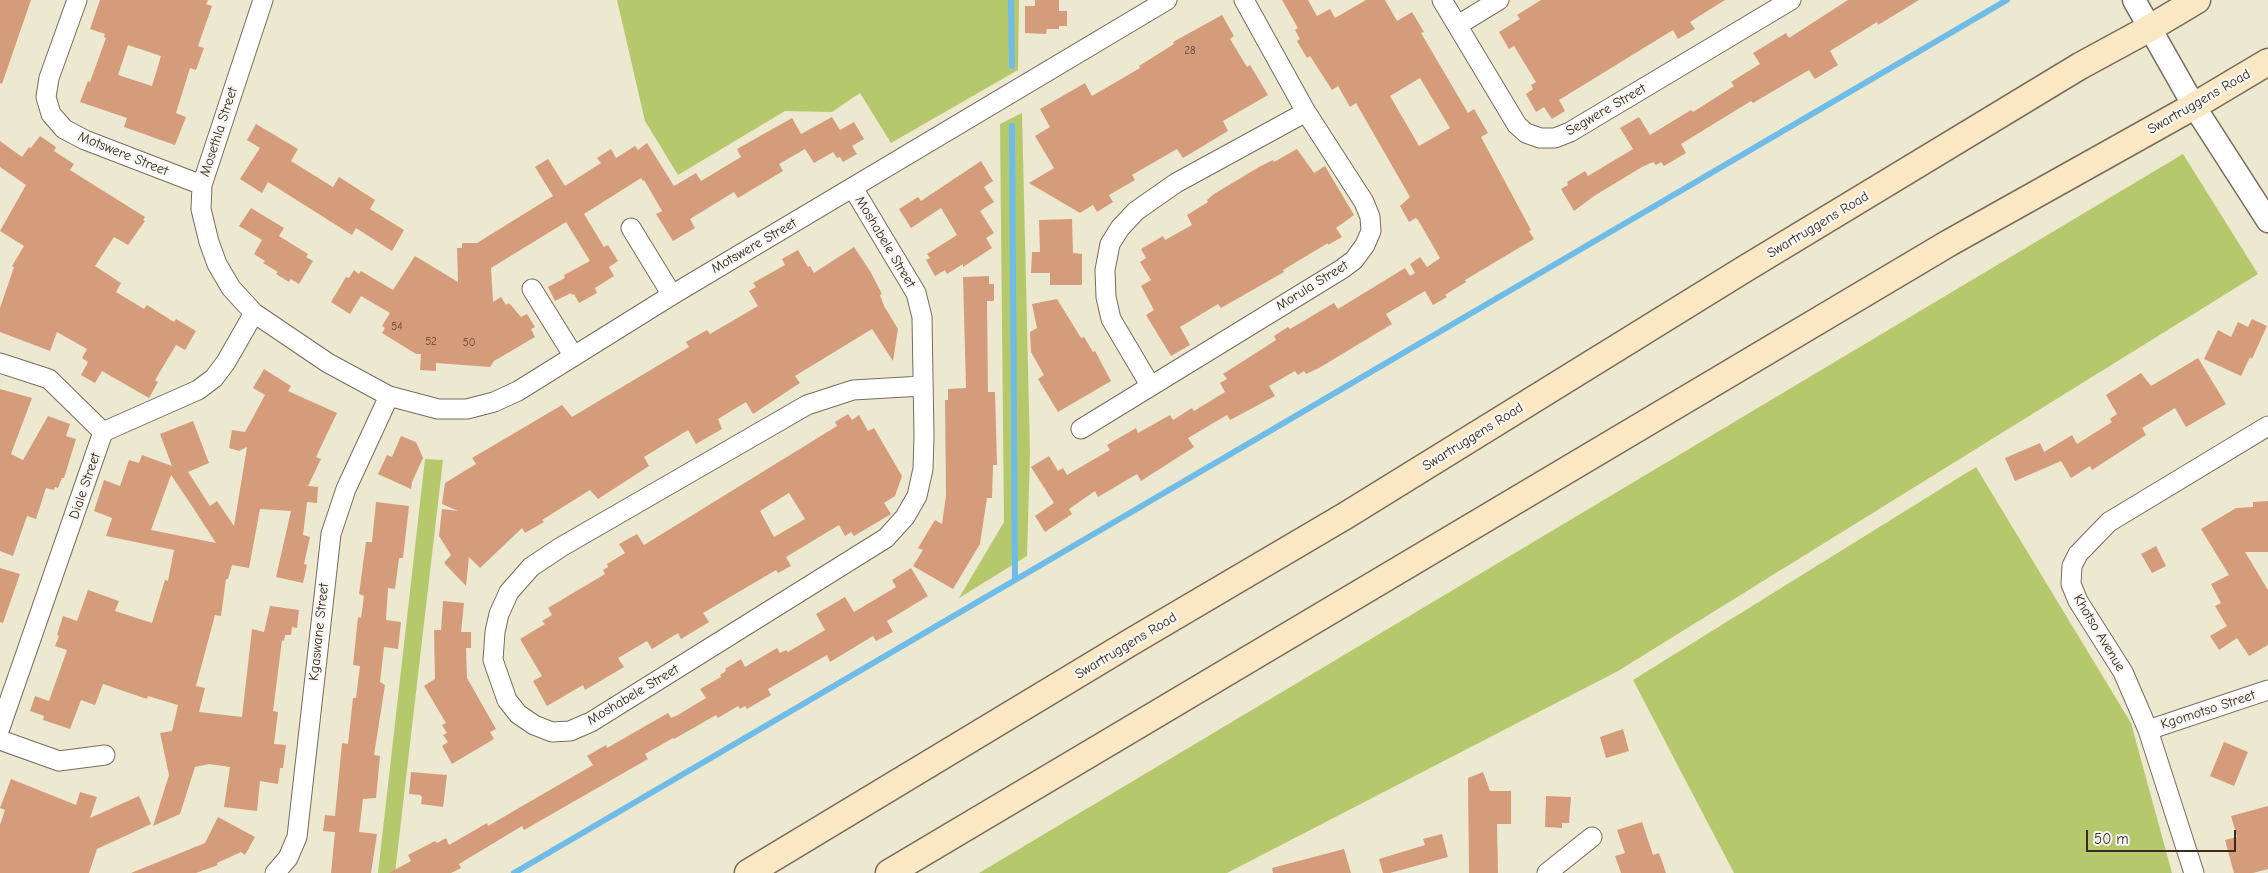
<!DOCTYPE html>
<html>
<head>
<meta charset="utf-8">
<style>
	body { margin:0 }
	#map { position:relative; width:2268px; height:873px; overflow:hidden; background:#ede8d0; font-family:"Comic Neue",sans-serif }
	canvas { display:block }
	.scale { position:absolute; left:2086px; top:830px; width:150px; height:22px; box-sizing:border-box; border:2px solid #3b2a1e; border-top:0; padding-left:6px; font-size:15px; line-height:18px; white-space:nowrap; color:#3b2a1e; -webkit-text-stroke:4px #f6f6f2; paint-order:stroke }
</style>
</head>
<body>
<div id="map">
<canvas width="2268" height="873"></canvas>
<div class="scale">50 m</div>
</div>
<script>
const ctx = document.querySelector('canvas').getContext('2d');
ctx.lineJoin = 'round';
function paint(path, color) { ctx.fillStyle = color; ctx.fill(path, 'evenodd'); }
const poly = rows => new Path2D(rows.map(r => 'M' + r).join(''));
function stroke(path, color, width, dash) { ctx.strokeStyle = color; ctx.lineWidth = width; ctx.lineCap = dash ? 'butt' : 'round'; ctx.setLineDash(dash || []); ctx.stroke(path); }
function label(font, color, halo, rows, align = 'center') {
  ctx.font = font + ' "Comic Neue",sans-serif'; ctx.lineWidth = 4.5; ctx.setLineDash([]); ctx.textBaseline = 'middle'; ctx.strokeStyle = halo; ctx.fillStyle = color; for (const [text, x, y, turn = 0] of rows) {
    ctx.save(); ctx.translate(x, y); ctx.rotate((+turn || 0) * Math.PI / 180); ctx.textAlign = isNaN(turn) ? turn : align; if (halo) ctx.strokeText(text, 0, 0); ctx.fillText(text, 0, 0); ctx.restore();
  }
}
paint(poly([
	[617,0,1019,0,1018,70,891,143,860,93,832,112,785,111,678,175,645,121],
	[1022,113,1030,452,1027,556,959,598,1004,522,1000,124],
	[2183,154,2258,274,1618,671,1227,873,979,873],
	[425,459,443,460,395,873,378,873],
	[1976,467,2131,723,2172,873,1734,873,1633,680]
]), '#b6c86c');
stroke(poly([
	[1011,0,1012,66],
	[1012,126,1015,580],
	[514,873,2007,0]
]), '#6fbce9', 6);
paint(poly([
	[0,0,31,0,2,84,0,83],
	[100,0,208,0,206,4,212,6,198,46,204,48,196,70,190,68,176,113,186,117,175,145,124,127,127,118,80,102,88,81,90,82,106,38,104,37,105,34,90,29],
	[128,45,161,56,152,86,118,75],
	[1035,0,1059,0,1059,11,1067,11,1067,26,1059,26,1059,29,1047,29,1046,34,1025,33,1025,6,1035,6],
	[1282,0,1308,0,1317,16,1330,9,1335,18,1366,0,1385,0,1397,21,1412,12,1424,32,1421,33,1468,113,1474,109,1488,133,1481,137,1531,230,1529,231,1534,239,1465,280,1466,282,1445,295,1447,297,1433,305,1425,291,1386,314,1392,324,1319,368,1306,374,1304,371,1298,375,1295,371,1269,386,1275,396,1230,420,1227,415,1188,438,1194,447,1141,481,1137,474,1098,497,1095,491,1069,509,1072,514,1045,532,1035,516,1054,503,1031,467,1049,456,1058,471,1063,468,1067,475,1110,450,1107,445,1136,428,1138,433,1170,415,1173,420,1192,408,1194,411,1225,392,1220,383,1227,379,1223,374,1276,340,1274,336,1288,327,1290,329,1334,303,1338,309,1405,268,1410,276,1415,273,1410,264,1420,257,1427,267,1440,258,1418,220,1416,218,1409,222,1400,206,1410,197,1356,103,1350,107,1338,86,1332,90,1310,56,1307,58,1297,41,1300,39,1295,30,1298,28],
	[1420,78,1450,128,1419,146,1390,96],
	[1541,0,1725,0,1690,22,1695,29,1678,39,1673,30,1559,100,1565,111,1552,119,1544,107,1536,112,1526,94,1533,89,1531,85,1536,82,1514,46,1509,49,1499,32,1520,19,1517,15],
	[1848,0,1919,0,1878,25,1877,22,1830,51,1838,65,1815,79,1809,70,1753,103,1751,101,1681,144,1686,153,1664,166,1661,162,1656,165,1653,162,1642,167,1594,196,1574,211,1561,189,1568,185,1567,182,1585,171,1588,176,1633,149,1620,128,1639,117,1650,135,1691,110,1693,112,1734,86,1731,82,1760,64,1753,53,1786,33,1789,38],
	[1222,15,1234,36,1230,39,1247,67,1250,65,1268,95,1223,121,1228,131,1183,158,1177,149,1132,175,1135,180,1109,195,1113,202,1097,212,1093,205,1080,213,1029,183,1054,168,1035,136,1050,127,1040,109,1085,83,1092,96,1140,68,1139,66,1174,44,1173,42],
	[832,117,840,130,854,122,864,139,852,146,857,154,843,162,840,157,837,158,833,152,814,163,805,149,779,164,783,171,738,198,734,192,690,219,695,228,673,241,656,214,662,211,644,180,643,181,641,178,584,214,604,247,608,245,618,261,609,267,614,276,595,288,597,293,579,303,574,294,572,295,571,293,555,301,548,287,565,278,564,275,590,261,566,222,491,268,493,302,501,297,506,305,509,303,521,317,527,314,535,327,531,329,535,337,494,361,490,367,436,363,436,371,420,370,421,354,416,354,382,333,385,328,382,326,390,313,361,296,350,314,331,302,346,277,349,278,354,270,359,274,361,271,393,290,415,256,458,282,457,248,462,248,462,243,477,243,553,196,535,167,548,159,565,186,601,163,597,158,611,149,616,158,635,146,638,150,647,143,674,186,696,173,701,181,741,157,737,149,792,118,801,134],
	[256,124,298,149,291,161,333,187,339,177,375,200,370,209,404,230,392,251,356,228,352,235,268,182,262,193,240,179,260,148,247,140],
	[40,136,56,147,54,151,74,164,70,170,145,217,143,220,145,221,128,245,114,237,95,266,121,283,116,292,144,309,147,305,174,322,176,319,196,331,185,350,176,345,155,380,158,382,149,398,102,371,95,383,81,375,88,362,82,358,87,349,57,332,50,351,0,332,0,308,14,267,12,266,24,246,0,231,26,185,0,167,0,141,22,157,29,147,31,148],
	[1297,149,1314,173,1325,166,1354,215,1336,228,1342,237,1328,245,1328,243,1283,270,1284,272,1221,308,1218,304,1180,327,1190,345,1171,356,1146,315,1154,310,1141,286,1151,280,1140,262,1146,258,1141,249,1163,236,1165,240,1192,225,1187,215,1208,202,1207,200,1214,194,1259,167,1273,160,1274,162],
	[981,161,993,181,984,187,994,202,980,211,994,233,986,238,992,248,963,267,963,264,947,274,945,270,935,276,926,260,930,258,927,254,957,235,941,208,911,228,899,209,918,197,921,201],
	[251,208,284,228,279,236,308,254,306,257,313,261,299,284,291,279,289,282,276,274,278,272,263,263,265,261,254,254,262,240,239,226],
	[1072,219,1073,253,1082,254,1082,285,1050,285,1050,273,1031,273,1032,252,1040,252,1039,220],
	[854,247,870,271,882,294,880,295,884,306,898,329,893,361,872,329,795,376,800,383,753,414,746,402,718,419,722,429,696,444,688,430,644,457,649,466,598,499,590,490,542,520,544,522,525,533,522,528,480,568,469,557,466,586,444,563,451,555,439,536,442,509,458,511,442,504,445,483,476,464,472,458,562,405,572,417,689,347,686,342,707,330,710,334,758,306,749,291,756,287,753,283,785,265,782,259,798,250,808,267,810,266,814,273],
	[989,276,989,284,994,284,994,301,987,301,988,392,995,392,997,465,993,465,992,498,987,498,980,544,953,589,913,566,923,550,918,548,935,520,942,524,946,496,945,400,948,400,948,389,966,388,963,277],
	[1057,299,1081,338,1084,337,1093,352,1095,351,1111,381,1058,412,1038,379,1044,375,1031,352,1030,332,1037,328,1032,304],
	[2252,319,2267,326,2252,359,2250,357,2241,376,2204,359,2218,330,2231,337,2238,322,2248,327],
	[2198,358,2226,404,2186,427,2175,408,2142,428,2146,435,2092,470,2090,466,2071,478,2061,461,2015,481,2005,458,2040,443,2044,452,2072,435,2077,444,2112,422,2110,419,2117,414,2106,395,2141,373,2151,386],
	[264,369,291,386,288,391,337,413,316,457,321,459,308,486,318,487,317,503,307,502,303,535,310,537,304,564,307,565,303,583,276,577,291,511,260,509,249,568,232,565,228,579,226,579,221,616,215,615,196,686,205,688,199,712,242,717,252,629,264,632,270,606,299,610,297,628,292,627,291,635,285,635,284,641,282,640,273,711,278,712,274,744,286,745,283,768,280,768,278,784,260,781,257,811,224,807,230,767,209,764,195,767,180,814,153,826,169,775,160,733,172,731,178,705,148,696,147,699,103,684,95,705,81,700,70,729,43,720,44,716,30,711,35,696,49,701,67,650,55,646,59,636,57,635,63,616,77,621,88,590,119,601,115,611,152,623,165,580,168,581,174,550,106,536,112,518,94,511,104,480,120,486,129,460,139,463,142,455,172,466,160,434,193,421,209,463,188,472,210,506,217,501,234,526,247,447,239,451,229,448,232,430,245,432,265,395,253,388],
	[171,475,192,506,216,543,151,530],
	[0,389,32,398,11,454,23,460,48,416,70,424,66,436,76,439,64,478,62,478,58,488,55,487,54,490,46,488,36,519,27,516,13,556,0,551],
	[848,414,852,420,859,415,868,431,874,428,902,476,895,496,884,503,891,514,854,536,851,532,845,536,839,525,786,557,791,566,778,573,776,570,703,613,709,622,681,639,678,633,652,649,647,641,618,658,624,667,585,690,583,685,547,706,533,681,542,676,520,639,545,624,542,621,552,615,548,608,605,574,603,570,608,567,607,564,625,553,619,544,637,534,644,545,837,426,835,422],
	[789,493,805,519,774,537,760,511],
	[401,436,416,442,423,458,412,482,411,489,378,474,387,455,392,457],
	[2268,501,2268,552,2245,552,2268,590,2268,645,2249,656,2237,638,2219,650,2210,636,2227,626,2215,606,2221,603,2211,584,2229,575,2201,529,2236,508,2253,507,2253,502],
	[376,502,409,506,403,558,399,558,395,589,388,588,386,620,401,622,398,649,384,647,380,682,385,685,374,755,380,756,376,798,363,799,359,832,377,834,371,873,331,873,335,832,323,831,325,815,335,816,342,743,348,744,353,698,356,698,360,666,353,665,358,617,361,618,364,596,359,594,366,542,372,542],
	[2156,546,2166,566,2152,573,2141,554],
	[0,568,20,574,3,623,0,622],
	[911,568,928,596,887,621,893,632,876,641,873,636,830,662,827,655,768,689,771,695,747,709,745,706,740,709,738,706,718,718,716,715,674,739,673,738,645,754,648,759,524,830,522,826,459,864,461,868,451,873,389,873,411,861,408,855,435,841,437,843,446,838,449,845,487,823,488,826,500,819,593,765,587,756,606,745,607,748,668,713,671,718,678,715,706,698,700,689,721,677,720,675,726,671,725,669,741,659,745,667,777,648,780,653,786,650,788,652,825,630,816,614,845,597,854,612,896,587,892,580],
	[443,601,464,603,461,632,471,632,471,648,466,648,467,678,496,729,490,732,494,739,452,764,442,746,448,742,443,735,447,733,442,725,446,723,424,686,435,679,434,630,441,630],
	[1623,729,1629,751,1606,758,1600,737],
	[2224,742,2248,752,2234,786,2210,776],
	[411,772,447,775,443,807,421,804,422,797,420,795,409,794],
	[1483,772,1490,791,1511,791,1511,824,1497,824,1498,873,1469,873,1468,778],
	[11,779,76,805,80,792,97,797,90,818,139,796,151,824,97,849,89,873,0,873,0,825,5,810,0,808],
	[1546,796,1571,797,1569,823,1562,823,1562,828,1545,827],
	[2268,806,2268,869,2253,873,2234,873,2225,840,2237,837,2231,816],
	[218,817,255,837,245,855,241,852,217,863,218,865,196,873,131,873,205,843],
	[1642,822,1653,855,1659,853,1666,873,1621,873,1615,856,1625,853,1617,830],
	[1442,834,1448,857,1390,873,1383,873,1379,859,1425,845,1423,839],
	[1344,849,1351,873,1273,873,1272,868]
]), '#d59c7b');
const minor = poly([
	[77,0,49,78,46,97,51,114,64,129,85,140,202,185],
	[263,0,202,185,201,209,209,242,217,264,231,288,254,313,328,363,389,396,438,409,467,409,494,402,518,391,672,295,1167,0],
	[1442,0,1517,125,1526,133,1540,138,1555,138,1570,132,1791,0],
	[1458,25,1499,0],
	[853,188,916,293,922,317,924,436,923,469,917,496,905,517,886,538,591,722,570,731,552,732,534,725,518,714,507,700,493,660,495,632,499,614,509,592,531,567,561,547,807,405,853,390,922,386],
	[631,228,672,295],
	[532,289,573,355],
	[0,363,49,379,103,432],
	[1150,385,1111,319,1106,297,1105,270,1110,244,1120,228,1136,211,1176,183,1306,112],
	[1081,429,1342,269,1354,260,1365,245,1371,231,1370,217,1364,202,1306,112,1244,0],
	[0,728,103,432,198,390,214,378,226,362,254,313],
	[2148,730,2268,690],
	[0,740,59,761,105,755],
	[275,873,288,858,297,837,331,534,346,489,389,396],
	[1547,873,1592,837],
	[2194,873,2148,730,2123,672,2078,601,2071,584,2072,566,2078,554,2109,522,2268,426]
]);
const tertiary = poly([
	[2134,0,2194,106,2268,221]
]);
const secondary = poly([
	[748,873,1131,642,1345,516,1743,270,2080,66,2150,28,2197,0],
	[889,873,1949,243,2194,106,2268,62]
]);
stroke(minor, '#796c5c', 21);
stroke(tertiary, '#796c5c', 25);
stroke(secondary, '#796c5c', 29);
stroke(minor, '#fff', 19);
stroke(tertiary, '#fff', 22);
stroke(secondary, '#fae7c3', 26);
label('11px', '#624635', null, [
	["28",1190,51],
	["54",397,327],
	["52",431,342],
	["50",469,343]
]);
label('14px', '#3b2a1e', '#f6f6f2', [
	["Swartruggens Road",2199,102,-30],
	["Segwere Street",1606,110,-30],
	["Mosethla Street",219,132,-72],
	["Motswere Street",123,154,22],
	["Swartruggens Road",1818,225,-31],
	["Moshabele Street",885,242,59],
	["Motswere Street",754,246,-30],
	["Morula Street",1312,286,-32],
	["Swartruggens Road",1473,437,-32],
	["Diale Street",85,486,-71],
	["Kgaswane Street",319,632,-84],
	["Khotso Avenue",2099,633,59],
	["Swartruggens Road",1126,646,-31],
	["Moshabele Street",633,695,-31],
	["Kgomotso Street",2208,710,-18]
]);
</script>
</body>
</html>
